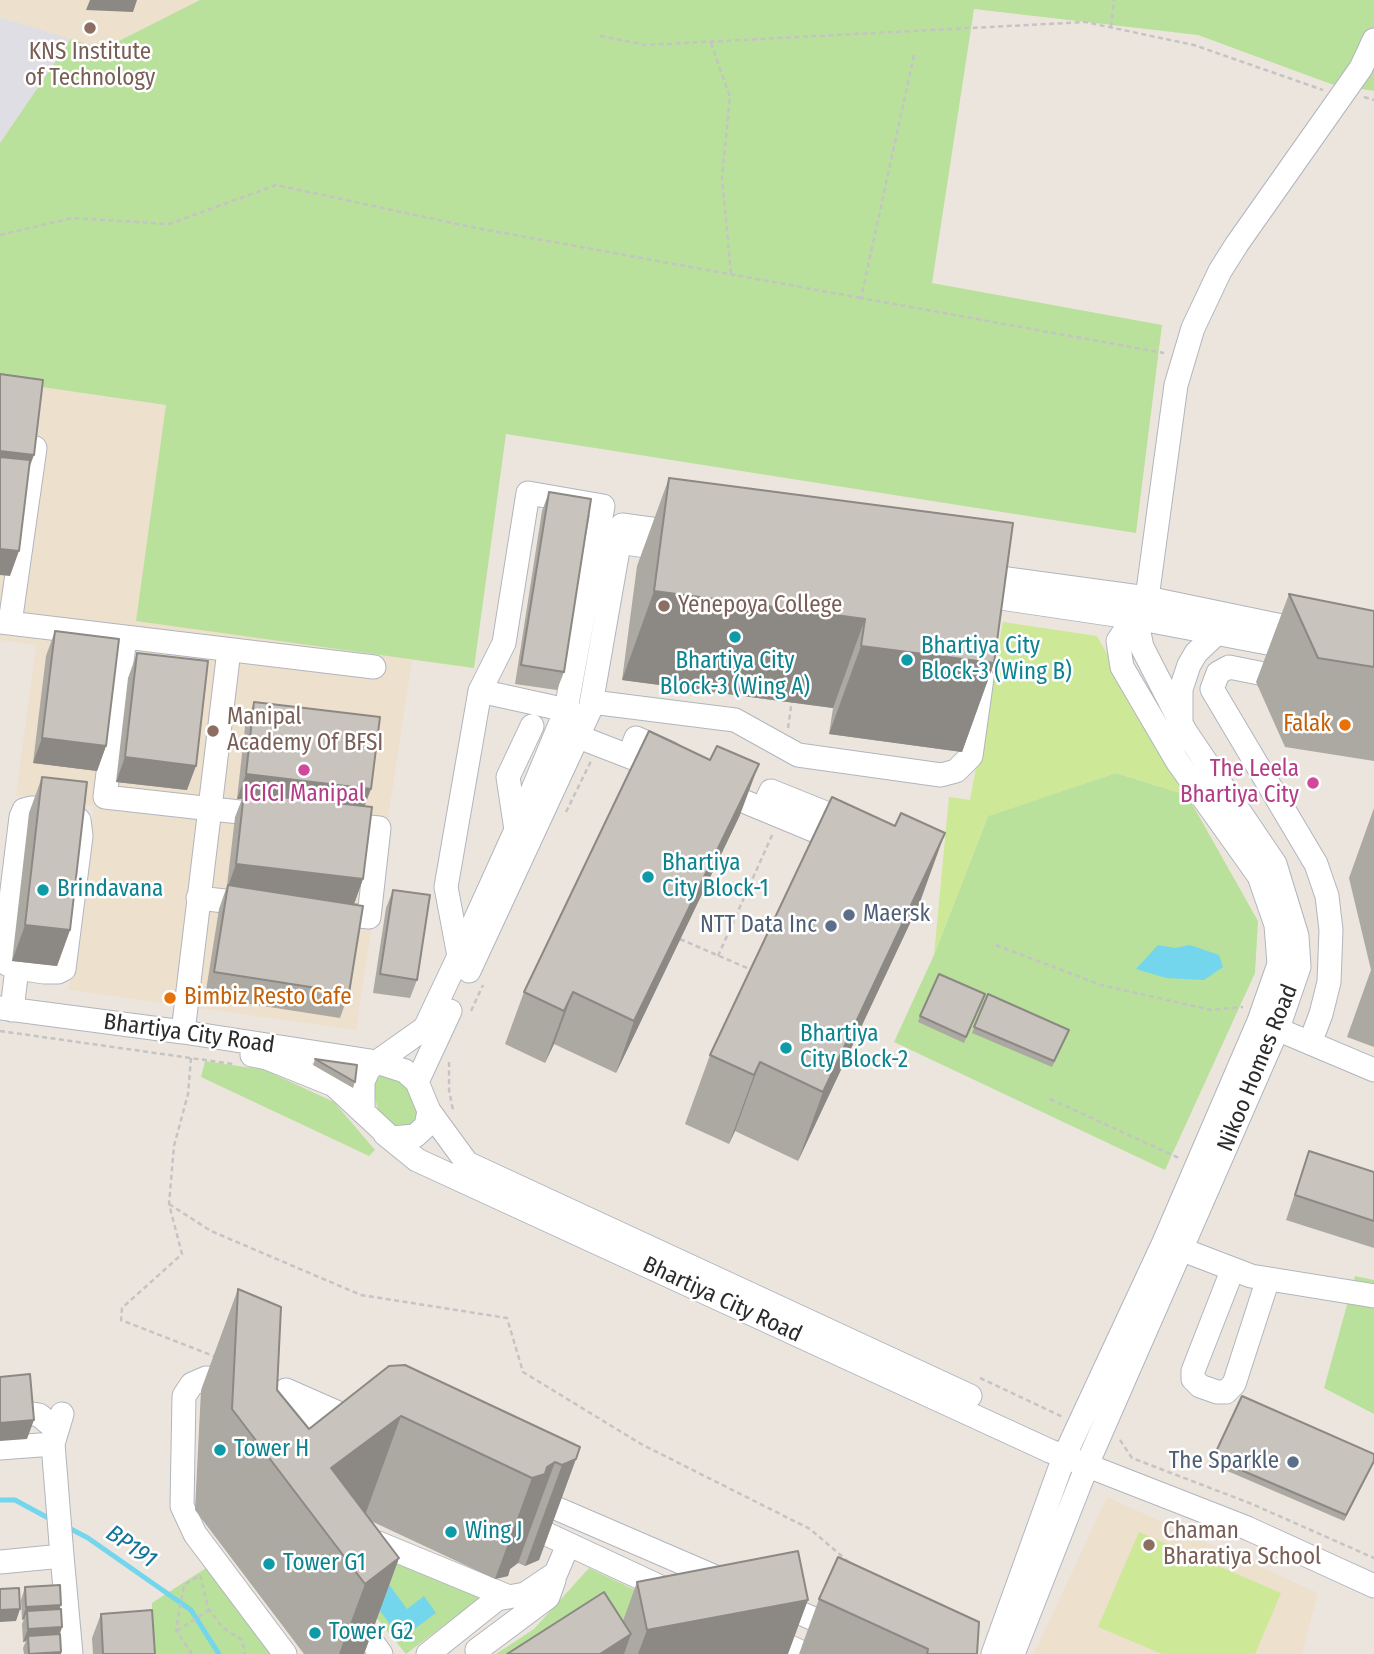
<!DOCTYPE html>
<html>
<head>
<meta charset="utf-8">
<style>
	body { margin:0 }
	canvas { display:block; background:#ece5dd }
</style>
</head>
<body>
<canvas width="1374" height="1654"></canvas>
<script>
const ctx = document.querySelector('canvas').getContext('2d');
ctx.lineJoin = 'round';
function paint(path, color) { ctx.fillStyle = color; ctx.fill(path, 'evenodd'); }
const poly = rows => new Path2D(rows.map(r => 'M' + r).join(''));
function stroke(path, color, width, dash) { ctx.strokeStyle = color; ctx.lineWidth = width; ctx.lineCap = dash ? 'butt' : 'round'; ctx.setLineDash(dash || []); ctx.stroke(path); }
function label(font, color, halo, rows, align = 'center') {
  ctx.font = font + ' "Fira Sans Condensed",sans-serif'; ctx.lineWidth = 5; ctx.setLineDash([]); ctx.textBaseline = 'middle'; ctx.strokeStyle = halo; ctx.fillStyle = color; for (const [text, x, y, turn = 0] of rows) {
    ctx.save(); ctx.translate(x, y); ctx.rotate((+turn || 0) * Math.PI / 180); ctx.textAlign = isNaN(turn) ? turn : align; if (halo) ctx.strokeText(text, 0, 0); ctx.fillText(text, 0, 0); ctx.restore();
  }
}
paint(poly([
	[0,17,71,39,0,143]
]), '#dfdee5');
paint(poly([
	[0,0,200,0,103,49,0,17],
	[0,381,166,405,474,668,412,660,356,1030,69,990,94,806,16,795,36,645,0,640],
	[1107,1497,1318,1593,1302,1654,1034,1654]
]), '#ede0cd');
paint(poly([
	[200,0,1374,0,1374,91,1331,84,1198,35,974,9,932,283,1162,325,1136,533,506,434,474,668,136,621,166,405,0,381,0,143,71,39,103,49],
	[1116,773,1187,795,1258,921,1255,973,1165,1170,894,1042,934,955,988,816],
	[205,1061,265,1070,334,1102,375,1150,369,1156,201,1077],
	[380,1075,403,1078,422,1117,407,1132,389,1124,378,1111,373,1087],
	[1355,1276,1374,1280,1374,1414,1324,1388],
	[376,1552,480,1598,406,1654,344,1578],
	[209,1566,276,1654,152,1654,152,1603],
	[589,1568,696,1619,657,1654,496,1654,534,1629]
]), '#b9e19b');
paint(poly([
	[1003,622,1097,636,1187,795,1116,773,988,816,934,955,949,797,970,800],
	[1139,1532,1281,1593,1255,1654,1162,1654,1098,1627]
]), '#cde897');
paint(poly([
	[1158,945,1175,948,1190,945,1219,955,1223,967,1204,980,1166,978,1136,969],
	[382,1575,407,1609,424,1596,436,1613,401,1639,363,1588]
]), '#73d6ec');
stroke(poly([
	[0,1500,15,1500,52,1520],
	[67,1527,88,1538,191,1610,219,1654]
]), '#73d6ec', 5);
const minor = poly([
	[622,525,680,533],
	[619,542,673,550],
	[978,575,1147,598,1306,631],
	[974,594,1136,618,1299,649],
	[0,622,374,667],
	[10,623,35,448],
	[125,637,105,797,266,815],
	[1289,679,1229,667,1218,673,1212,689,1316,864,1327,896,1331,930,1329,982,1321,1014,1310,1043],
	[480,691,566,710,578,717],
	[592,702,735,720,798,755,941,775,956,771,971,756,982,678],
	[1181,718,1181,689,1189,665,1196,653,1217,633],
	[579,737,664,770],
	[629,756,636,738,670,753],
	[719,791,842,842],
	[763,808,771,791,843,820],
	[516,830,508,777,532,726],
	[198,898,252,904],
	[331,913,369,917,379,828,338,824],
	[469,971,590,710,622,527],
	[0,1008,183,1032,377,1062,425,1028,459,956,516,830,566,710,603,506,528,493,504,643,480,691,446,887,459,956],
	[12,1010,17,968,7,964,4,955,21,817,24,810,32,808,70,812,79,820,81,836,64,969,58,972,44,972,17,968],
	[1265,1024,1374,1070],
	[183,1032,229,650],
	[252,1055,267,1058,334,1085,391,1138,415,1136,426,1126,429,1111,417,1082,405,1071,377,1062,368,1070,363,1082,363,1110],
	[417,1082,450,1011],
	[429,1111,467,1163,970,1396],
	[385,1134,417,1160,1050,1451,1247,1528,1374,1586],
	[1170,1245,1251,1276,1374,1296],
	[1232,1271,1193,1371,1193,1379,1200,1386,1217,1392,1226,1392,1234,1384,1268,1279],
	[234,1385,221,1379,206,1378,192,1384,184,1396,182,1506,195,1534,285,1654],
	[286,1390,361,1423],
	[271,1403,342,1436],
	[27,1413,39,1415,56,1429],
	[62,1414,53,1444,62,1556],
	[0,1448,53,1444],
	[530,1497,727,1582],
	[521,1522,671,1592],
	[365,1553,378,1543,509,1597],
	[0,1562,62,1556,71,1654],
	[775,1602,894,1654],
	[352,1614,381,1654],
	[762,1634,805,1654],
	[477,1650,548,1597,554,1580],
	[428,1654,497,1599,525,1594,556,1573,568,1545],
	[993,1654,1064,1457,1164,1242,1259,1021,1279,964,1276,925,1259,876,1177,761,1122,667,1118,641,1147,598,1176,385,1193,328,1220,271,1237,244,1361,68,1374,40],
	[1013,1654,1092,1453,1278,1028,1299,967,1297,936,1275,864,1185,731,1142,647,1136,618]
]);
stroke(minor, '#b1b5be', 25);
stroke(poly([
	[1111,27,1114,0],
	[600,36,646,45,1085,22,1194,45,1323,90],
	[711,43,730,97,722,177,731,274],
	[914,55,861,298,1164,353],
	[1364,97,1374,100],
	[0,235,72,218,169,224,276,185,471,227,861,298],
	[788,728,792,700],
	[566,812,591,761],
	[680,939,754,971],
	[996,945,1101,985,1211,1010,1243,1007],
	[718,956,773,833],
	[471,1011,483,985],
	[0,1031,233,1064],
	[191,1058,188,1094,174,1146,169,1204,182,1254,122,1308,121,1320,216,1357],
	[449,1062,449,1090,453,1110],
	[1050,1099,1179,1158],
	[169,1204,211,1231,361,1295,507,1318,523,1372,641,1444,810,1529,851,1564],
	[980,1378,1063,1417],
	[1120,1440,1132,1458,1252,1504,1374,1558],
	[177,1631,209,1610],
	[192,1654,176,1630,184,1585,200,1575,208,1608,222,1627,242,1640,245,1654]
]), '#c4c4c4', 2.5, [5, 3.5]);
stroke(minor, '#fff', 23);
paint(poly([
	[669,478,994,663,962,752,829,734,833,708,622,680,637,566],
	[549,492,564,672,557,690,515,684,542,511],
	[1289,594,1374,611,1374,761,1285,747,1256,682],
	[55,631,106,746,97,771,33,763,46,656],
	[137,653,187,790,116,782,128,678],
	[254,702,365,807,363,879,354,904,340,902,349,993,340,1018,205,997,219,909,227,886,235,817,242,799,237,799,245,727],
	[42,777,70,930,57,966,12,961,29,813],
	[1374,808,1374,1047,1347,1037,1371,970,1349,878],
	[740,815,616,1073,554,1044,545,1063,505,1044,524,992],
	[895,826,920,902,798,1161,735,1131,729,1144,685,1124,710,1055],
	[393,890,417,980,410,998,373,993,386,908],
	[988,994,1067,1036,1052,1067,972,1033],
	[983,1000,964,1043,918,1022,920,1016],
	[315,1059,355,1082,353,1088,313,1065],
	[1309,1151,1374,1172,1374,1248,1286,1220],
	[238,1289,277,1390,309,1429,389,1366,580,1447,539,1560,525,1566,518,1563,510,1569,508,1576,495,1579,371,1521,399,1558,364,1654,304,1654,195,1510,201,1390],
	[1374,1454,1344,1521,1211,1464,1213,1458],
	[637,1582,788,1654,507,1654,623,1621],
	[25,1587,59,1609,62,1627,60,1634,61,1654,24,1654,23,1648,26,1641,23,1642,22,1624,24,1619,22,1620,21,1600],
	[819,1599,977,1654,799,1654],
	[101,1614,155,1654,93,1654,92,1638]
]), '#aca8a2');
paint(poly([
	[90,0,137,0,133,12,86,10],
	[0,451,34,455,25,479,0,476],
	[0,549,19,551,10,576,0,575],
	[654,591,865,619,833,708,622,680],
	[861,646,994,663,962,752,829,734],
	[42,738,106,746,97,771,33,763],
	[125,757,196,766,187,790,116,782],
	[759,764,740,815,616,1073,634,1021],
	[246,774,371,789,362,813,244,793,242,799,237,799],
	[945,833,920,902,798,1161,823,1092],
	[236,864,363,879,354,904,227,889],
	[25,925,70,930,57,966,12,961],
	[573,992,554,1044,545,1063,564,1011],
	[760,1062,735,1131,729,1144,754,1075],
	[401,1416,364,1518,331,1468],
	[34,1420,27,1439,0,1441,0,1423],
	[576,1459,539,1560,525,1566,562,1465],
	[1374,1461,1374,1462,1344,1521,1346,1515],
	[555,1462,518,1563,510,1569,508,1576,495,1579,532,1478],
	[399,1558,364,1654,339,1654,365,1584],
	[808,1600,788,1654,638,1654,647,1630],
	[61,1605,56,1617,27,1611,24,1619,22,1620,26,1607],
	[20,1609,16,1621,0,1622,0,1610],
	[62,1627,57,1640,28,1636,26,1641,23,1642,28,1629],
	[631,1634,624,1654,600,1654],
	[61,1652,61,1654,29,1654]
]), '#8c8884');
const building = poly([
	[0,374,43,380,34,455,0,451,0,374],
	[0,457,30,460,19,551,0,549,0,457],
	[669,478,1013,523,994,663,861,646,865,619,654,591,669,478],
	[549,492,591,499,564,672,521,665,549,492],
	[1289,594,1374,611,1374,667,1318,658,1289,594],
	[55,631,119,639,106,746,42,738,55,631],
	[137,653,208,661,196,766,125,757,137,653],
	[254,702,380,717,371,789,246,774,254,702],
	[649,731,710,760,717,746,759,764,634,1021,573,992,564,1011,524,992,649,731],
	[42,777,87,782,70,930,25,925,42,777],
	[244,793,372,807,363,879,236,864,244,793],
	[832,797,895,826,901,813,945,833,823,1092,760,1062,754,1075,710,1055,832,797],
	[228,885,363,906,349,993,214,972,228,885],
	[393,890,430,895,417,980,380,974,393,890],
	[939,974,985,994,966,1037,920,1016,939,974],
	[988,994,1069,1030,1054,1061,974,1027,988,994],
	[315,1059,357,1065,355,1082,315,1059],
	[1309,1151,1374,1172,1374,1221,1295,1195,1309,1151],
	[238,1289,281,1307,277,1390,309,1429,389,1366,405,1365,580,1447,576,1459,562,1465,555,1462,547,1467,545,1474,532,1478,401,1416,331,1468,399,1558,365,1584,232,1409,238,1289],
	[30,1374,34,1420,0,1423,0,1377,30,1374],
	[1242,1396,1374,1454,1374,1461,1346,1515,1213,1458,1242,1396],
	[798,1551,808,1600,647,1630,637,1582,798,1551],
	[838,1557,979,1622,977,1654,927,1654,928,1649,819,1599,838,1557],
	[60,1585,61,1605,26,1607,25,1587,60,1585],
	[19,1588,20,1609,0,1610,0,1589,19,1588],
	[604,1592,631,1634,600,1654,507,1654,604,1592],
	[61,1609,62,1627,28,1629,27,1611,61,1609],
	[152,1610,155,1654,103,1654,101,1614,152,1610],
	[60,1634,61,1652,29,1654,28,1636,60,1634]
]);
paint(building, '#c8c3bc');
stroke(building, '#8c8884', 2);
for (const [x, y, r, color] of [
	[90,28,7,"#8d6e63"],
	[664,606,7,"#8d6e63"],
	[735,637,7,"#0f9aa8"],
	[907,660,7,"#0f9aa8"],
	[1345,725,7,"#e8710a"],
	[213,731,7,"#8d6e63"],
	[304,770,7,"#d1479c"],
	[1313,783,7,"#d1479c"],
	[648,877,7,"#0f9aa8"],
	[43,890,7,"#0f9aa8"],
	[849,915,7,"#5c6f8a"],
	[831,926,7,"#5c6f8a"],
	[170,998,7,"#e8710a"],
	[786,1048,7,"#0f9aa8"],
	[220,1450,7,"#0f9aa8"],
	[1293,1462,7,"#5c6f8a"],
	[451,1532,7,"#0f9aa8"],
	[1149,1545,7,"#8d6e63"],
	[269,1564,7,"#0f9aa8"],
	[315,1633,7,"#0f9aa8"]
]) { const dot = new Path2D(); dot.arc(x, y, r, 0, 2 * Math.PI); ctx.fillStyle = color; ctx.fill(dot); stroke(dot, '#fff', 2.5); }
label('23px', '#785e54', '#fff', [
	["KNS Institute",90,53,"center"],
	["of Technology",90,79,"center"],
	["Yenepoya College",678,606],
	["Manipal",227,718],
	["Academy Of BFSI",227,744],
	["Chaman",1163,1532],
	["Bharatiya School",1163,1558]
], 'left');
label('23px', '#0d838f', '#fff', [
	["Bhartiya City",921,647],
	["Block-3 (Wing B)",921,673],
	["Bhartiya City",735,662,"center"],
	["Block-3 (Wing A)",735,688,"center"],
	["Bhartiya",662,864],
	["City Block-1",662,890],
	["Brindavana",57,890],
	["Bhartiya",800,1035],
	["City Block-2",800,1061],
	["Tower H",234,1450],
	["Wing J",465,1532],
	["Tower G1",283,1564],
	["Tower G2",329,1633]
], 'left');
label('23px', '#c56008', '#fff', [
	["Falak",1331,725],
	["Bimbiz Resto Cafe",184,998,"left"]
], 'right');
label('23px', '#b23c85', '#fff', [
	["The Leela",1299,770],
	["Bhartiya City",1299,796],
	["ICICI Manipal",304,795,"center"]
], 'right');
label('23px', '#4e5e75', '#fff', [
	["Maersk",863,915,"left"],
	["NTT Data Inc",817,926],
	["The Sparkle",1279,1462]
], 'right');
label('23px', '#2b2b2b', '#fff', [
	["Bhartiya City Road",189,1034,8],
	["Nikoo Homes Road",1258,1068,-68],
	["Bhartiya City Road",722,1300,25]
]);
label('italic 24px', '#117699', '#fff', [
	["BP191",131,1547,35]
]);
</script>
</body>
</html>
